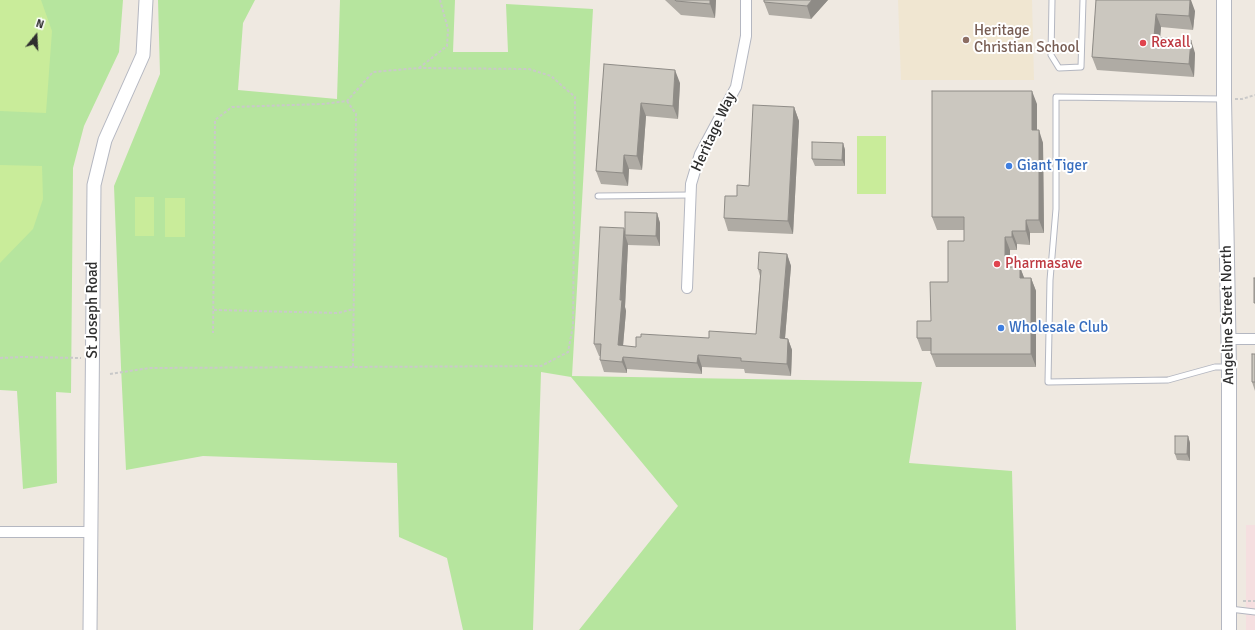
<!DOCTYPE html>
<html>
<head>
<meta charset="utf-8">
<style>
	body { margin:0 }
	#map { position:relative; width:1255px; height:630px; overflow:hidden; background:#efe9e1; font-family:Signika,sans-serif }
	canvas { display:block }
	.north { position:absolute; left:16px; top:16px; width:40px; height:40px; -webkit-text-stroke:3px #fff; paint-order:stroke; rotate:18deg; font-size:11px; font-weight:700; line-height:16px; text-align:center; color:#2e2e2e }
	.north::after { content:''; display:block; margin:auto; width:14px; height:18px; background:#2e2e2e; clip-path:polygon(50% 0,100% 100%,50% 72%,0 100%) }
</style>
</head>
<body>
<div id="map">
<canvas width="1255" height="630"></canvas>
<div class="north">N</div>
</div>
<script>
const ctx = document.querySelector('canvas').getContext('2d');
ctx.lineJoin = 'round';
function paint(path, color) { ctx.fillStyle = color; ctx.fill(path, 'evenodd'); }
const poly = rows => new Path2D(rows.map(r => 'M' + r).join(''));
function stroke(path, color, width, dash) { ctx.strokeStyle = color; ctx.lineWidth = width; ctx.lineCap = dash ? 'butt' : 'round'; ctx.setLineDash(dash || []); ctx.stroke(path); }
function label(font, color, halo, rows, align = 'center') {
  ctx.font = font + ' Signika,sans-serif'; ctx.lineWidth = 4; ctx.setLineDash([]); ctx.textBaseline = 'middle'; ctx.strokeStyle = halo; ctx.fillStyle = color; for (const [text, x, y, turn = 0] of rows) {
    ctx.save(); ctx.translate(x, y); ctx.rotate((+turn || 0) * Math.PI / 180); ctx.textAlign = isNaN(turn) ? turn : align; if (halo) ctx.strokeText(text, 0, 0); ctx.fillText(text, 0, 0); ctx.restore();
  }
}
paint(poly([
	[898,0,1032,0,1034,80,901,80]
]), '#f0e6d1');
paint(poly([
	[1246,525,1255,525,1255,630,1246,630]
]), '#f5dfe0');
paint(poly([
	[0,0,123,0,119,52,84,126,73,168,71,393,56,392,57,483,23,489,17,391,0,390],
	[158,0,255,0,243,23,238,90,337,99,340,0,455,0,453,52,508,52,506,4,593,9,572,376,922,382,909,463,1012,471,1016,630,579,630,678,506,571,377,541,372,533,630,463,630,447,558,399,537,397,463,203,456,126,470,121,367,114,186,160,74]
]), '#b6e59e');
paint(poly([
	[0,0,41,0,52,31,46,113,0,111],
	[857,136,886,136,886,194,857,194],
	[0,165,42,166,43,199,33,229,0,263],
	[135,197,154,197,154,236,135,236],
	[165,198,185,198,185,237,165,237]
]), '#c9ec9a');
const service = poly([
	[1052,0,1051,55,1059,68,1081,67,1083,0],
	[1223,99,1056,97,1056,209,1050,280,1048,382,1168,380,1215,367,1228,367],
	[598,196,690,195],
	[1230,609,1255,612]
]);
const minor = poly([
	[687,288,691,184,700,154,736,87,746,36,746,0],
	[1229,339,1255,339],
	[0,532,92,532]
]);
const tertiary = poly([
	[90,630,94,185,105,140,143,55,146,0]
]);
const secondary = poly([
	[1224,0,1224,99,1229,367,1229,630]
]);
stroke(service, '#b4b7c1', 7);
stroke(minor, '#b4b7c1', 12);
stroke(tertiary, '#b4b7c1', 15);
stroke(secondary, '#b4b7c1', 16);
stroke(poly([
	[419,68,447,46,448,29,440,0],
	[1235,99,1242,99,1255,95],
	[347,101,356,114,353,367],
	[214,310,338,313,354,309],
	[0,358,22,357,81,358],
	[110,374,149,368,541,366,568,352,573,326,575,97,551,76,529,69,418,68,373,72,347,101,323,104,232,107,215,120,213,333],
	[1243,601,1255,601]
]), '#c9c9c9', 2, [3, 2]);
stroke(service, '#fff', 5);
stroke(minor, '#fff', 10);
stroke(tertiary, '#fff', 13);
stroke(secondary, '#fff', 14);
paint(poly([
	[665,0,716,0,715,18,681,15],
	[764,0,828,0,811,19,769,15,764,2],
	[1096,0,1195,11,1193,30,1161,27,1160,38,1195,53,1194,77,1097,70,1092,57],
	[604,64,680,83,678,119,646,116,642,170,629,169,628,186,601,184,596,171],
	[1037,104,1037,130,1043,143,1044,233,1030,233,1030,245,1017,244,1017,250,1010,250,1010,267,1020,267,1024,278,1031,278,1036,291,1036,367,936,367,931,354,931,351,922,351,917,338,931,321,948,282,964,241,964,230,937,230,932,217],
	[794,107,799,121,793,234,728,231,724,218,737,196,749,186],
	[843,143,845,150,845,166,815,166,812,159],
	[657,213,660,223,660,246,628,245,628,244,625,307,626,311,623,346,636,347,756,334,760,276,758,269,787,254,791,266,785,338,788,339,792,350,791,376,745,373,744,369,702,367,702,374,627,369,627,373,604,372,600,360,600,356,599,356,594,344,625,231],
	[1255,354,1255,391,1252,382],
	[1188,436,1190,443,1190,461,1177,460,1175,454]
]), '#afaba4');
paint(poly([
	[710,0,716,0,715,18,710,4],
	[812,0,828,0,811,19,807,6],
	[1190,0,1191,0,1195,11,1193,30,1189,16],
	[1156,14,1161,27,1159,50,1154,37],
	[1191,40,1195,53,1194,77,1189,64],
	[675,70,680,83,678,119,673,106],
	[1032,91,1037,104,1037,143,1032,130],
	[641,103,646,116,642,170,637,156],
	[794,107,799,121,793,234,788,221],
	[1039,130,1043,143,1044,233,1039,220],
	[843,143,845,150,845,166,842,160],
	[624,155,629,169,628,186,623,173],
	[657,213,660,223,660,246,656,236],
	[1026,220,1030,233,1030,245,1026,231],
	[624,228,626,235,625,235,628,244,625,307,626,311,622,357,618,345],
	[1012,231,1017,244,1017,250,1012,237],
	[1005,237,1010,250,1010,280,1005,267],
	[787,254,791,266,784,350,780,338],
	[1020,267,1025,280,1020,278],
	[1031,278,1036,291,1036,367,1031,354],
	[788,339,792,350,791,376,787,364],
	[698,355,702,367,702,374,697,363],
	[623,357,627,369,627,373,622,362],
	[1188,436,1190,443,1190,461,1187,454]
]), '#8e8b86');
const building = poly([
	[675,0,710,0,710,4,676,1,675,0],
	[764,0,812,0,807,6,764,2,764,0],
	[1096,0,1190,0,1189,16,1156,14,1154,37,1191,40,1189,64,1092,57,1096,0],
	[604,64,675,70,673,106,641,103,637,156,624,155,623,173,596,171,604,64],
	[932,91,1032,91,1032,130,1039,130,1039,220,1026,220,1026,231,1012,231,1012,237,1005,237,1005,267,1020,267,1020,278,1031,278,1031,354,931,354,931,338,917,338,917,321,931,321,930,282,948,282,948,241,964,241,964,217,932,217,932,91],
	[753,105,794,107,788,221,724,218,725,196,737,196,737,185,749,186,753,105],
	[812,142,843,143,842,160,812,159,812,142],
	[625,212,657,213,656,236,625,235,625,212],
	[600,227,624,228,620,300,622,300,618,345,636,347,636,337,641,337,641,334,709,338,709,331,756,334,761,270,758,269,759,252,787,254,780,338,788,339,787,364,741,361,741,358,698,355,697,363,623,357,622,362,600,360,601,344,594,344,600,227],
	[1254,278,1255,278,1255,303,1254,303,1254,278],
	[1252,354,1255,354,1255,382,1252,382,1252,354],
	[1175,436,1188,436,1187,454,1175,454,1175,436]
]);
paint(building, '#cbc7bf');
stroke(building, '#8e8b86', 1);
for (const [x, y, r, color] of [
	[966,40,4,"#8d6e63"],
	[1143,43,4,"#e0444e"],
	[1009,166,4,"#3f7fe0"],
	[997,264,4,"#e0444e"],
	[1001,328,4,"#3f7fe0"]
]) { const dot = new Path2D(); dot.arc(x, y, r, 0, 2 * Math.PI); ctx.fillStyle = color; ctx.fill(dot); stroke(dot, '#fff', 1.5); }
label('15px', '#785e54', '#fff', [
	["Heritage",974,31],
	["Christian School",974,48]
], 'left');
label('15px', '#be3a42', '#fff', [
	["Rexall",1151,43],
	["Pharmasave",1005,264]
], 'left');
label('15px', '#2e2e2e', '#fff', [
	["Heritage Way",714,132,-65],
	["St Joseph Road",93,310,-90],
	["Angeline Street North",1228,315,-91]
]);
label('15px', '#366cbe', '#fff', [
	["Giant Tiger",1017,166],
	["Wholesale Club",1009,328]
], 'left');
</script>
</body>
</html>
